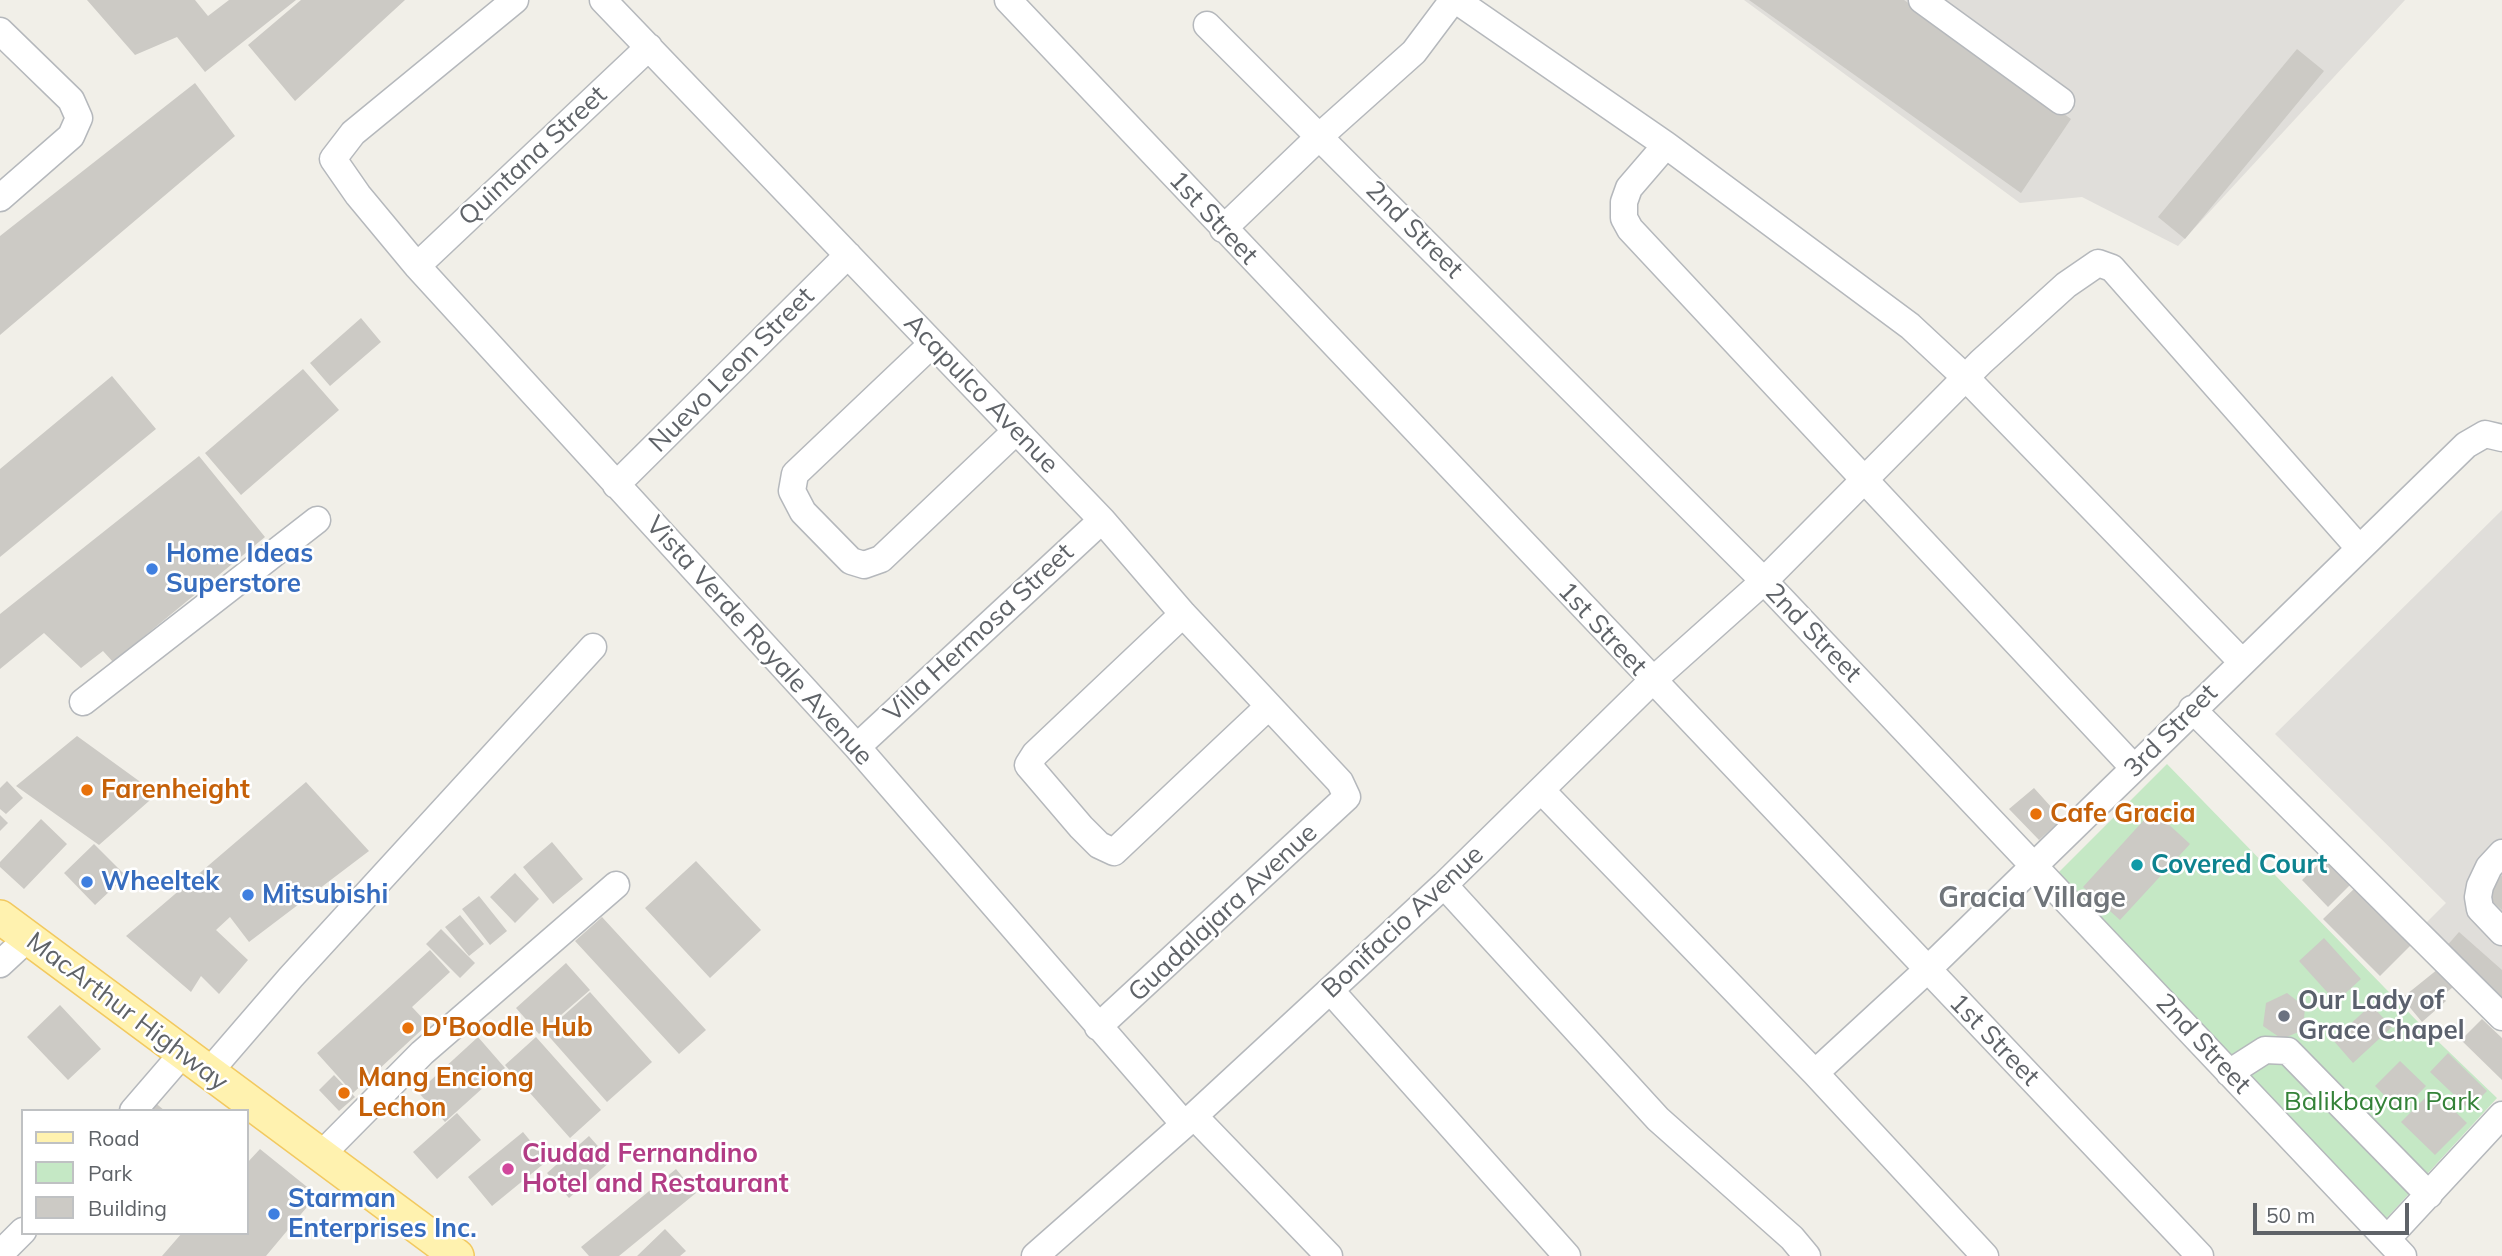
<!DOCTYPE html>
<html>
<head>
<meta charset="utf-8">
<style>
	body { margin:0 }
	#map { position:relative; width:2502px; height:1256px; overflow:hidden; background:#f1efe8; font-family:Mulish,sans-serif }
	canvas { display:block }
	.legend { position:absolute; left:21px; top:1109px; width:228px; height:126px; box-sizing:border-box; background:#fff; border:2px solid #bfc1c3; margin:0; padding:9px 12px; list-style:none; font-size:21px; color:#5f6368 }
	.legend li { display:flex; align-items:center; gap:14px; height:35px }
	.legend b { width:35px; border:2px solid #bfc1c3 }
	.scale { position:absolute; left:2253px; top:1203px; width:156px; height:32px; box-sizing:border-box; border:4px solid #5f6368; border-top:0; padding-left:9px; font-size:21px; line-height:24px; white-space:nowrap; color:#5f6368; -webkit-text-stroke:5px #fff; paint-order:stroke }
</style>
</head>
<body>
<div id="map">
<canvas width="2502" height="1256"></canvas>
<ul class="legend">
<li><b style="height:9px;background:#fff2af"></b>Road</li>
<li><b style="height:19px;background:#c5e8c5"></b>Park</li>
<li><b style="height:19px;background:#cccac5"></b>Building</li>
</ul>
<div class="scale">50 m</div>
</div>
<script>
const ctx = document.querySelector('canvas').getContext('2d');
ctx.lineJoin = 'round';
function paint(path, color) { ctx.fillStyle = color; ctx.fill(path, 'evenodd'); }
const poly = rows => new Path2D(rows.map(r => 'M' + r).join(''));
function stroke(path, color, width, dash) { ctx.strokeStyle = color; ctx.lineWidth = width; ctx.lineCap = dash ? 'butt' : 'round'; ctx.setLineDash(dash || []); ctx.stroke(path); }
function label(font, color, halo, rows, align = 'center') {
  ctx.font = font + ' Mulish,sans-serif'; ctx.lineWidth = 5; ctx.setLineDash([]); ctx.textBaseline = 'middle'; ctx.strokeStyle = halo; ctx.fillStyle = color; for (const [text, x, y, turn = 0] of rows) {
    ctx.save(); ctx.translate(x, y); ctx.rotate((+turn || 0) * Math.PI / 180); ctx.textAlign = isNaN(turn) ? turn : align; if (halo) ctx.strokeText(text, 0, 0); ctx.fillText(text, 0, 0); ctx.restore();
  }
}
paint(poly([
	[1744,0,2405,0,2178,246,2082,197,2020,203],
	[2502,510,2502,1011,2416,933,2446,903,2275,734]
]), '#e0deda');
paint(poly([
	[2167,764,2420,1024,2497,1098,2383,1222,2057,874]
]), '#c5e8c5');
paint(poly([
	[87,0,195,0,208,16,229,0,296,0,205,72,177,37,135,55],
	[301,0,405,0,295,101,248,45],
	[1749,0,1904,0,2071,119,2021,193],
	[2297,49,2324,71,2185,239,2158,217],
	[195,83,235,136,0,335,0,236],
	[361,318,381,342,330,386,310,363],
	[303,369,339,410,241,495,205,453],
	[112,376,156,429,0,557,0,469],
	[199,456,265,537,113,662,103,651,81,668,44,633,0,669,0,614],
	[77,736,157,794,99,845,16,786],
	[7,781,23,798,6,814,0,809,0,788],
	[306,782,369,851,249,942,230,917,216,930,248,960,219,994,201,976,191,992,126,936],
	[2034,788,2062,819,2039,840,2009,809],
	[2153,810,2190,844,2120,920,2083,887],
	[0,815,8,823,0,831],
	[41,819,67,844,24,889,0,867,0,862],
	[552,842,583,879,553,904,523,867],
	[94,844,126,876,95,905,64,873],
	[2327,856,2353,882,2328,907,2302,880],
	[696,861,761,930,710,978,645,908],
	[515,873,539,899,515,923,490,897],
	[2502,875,2502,910,2485,895],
	[2358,885,2414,942,2380,976,2323,919],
	[479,896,507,931,490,945,462,909],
	[460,915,484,944,469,956,445,927],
	[602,917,706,1030,679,1054,575,941],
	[441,929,475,963,460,978,426,944],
	[2459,932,2502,970,2502,999,2445,948],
	[2324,938,2361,979,2336,1002,2299,961],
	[430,950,450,972,412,1007,428,1024,353,1093,317,1053],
	[566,963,590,990,539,1034,516,1008],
	[2443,965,2458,983,2442,996,2446,1001,2422,1022,2402,998],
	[590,992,652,1062,607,1102,545,1032],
	[2287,993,2305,1007,2303,1030,2282,1039,2263,1026,2266,1003],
	[60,1005,101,1049,68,1080,27,1037],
	[2371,1005,2392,1027,2353,1063,2333,1040],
	[2482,1019,2502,1038,2502,1080,2461,1040],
	[478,1037,505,1068,445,1122,418,1092],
	[536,1037,601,1110,570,1138,505,1065],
	[2448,1053,2487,1091,2469,1109,2430,1072],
	[2400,1061,2426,1086,2401,1112,2375,1086],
	[334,1075,355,1097,339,1111,319,1090],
	[2433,1090,2467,1123,2435,1155,2401,1122],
	[152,1100,165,1111,144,1111],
	[457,1113,481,1140,437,1179,413,1152],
	[523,1132,547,1161,492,1206,468,1177],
	[589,1136,611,1161,569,1198,547,1173],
	[260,1149,317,1195,266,1256,162,1256,182,1233,247,1233,247,1163],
	[676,1169,696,1193,619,1256,589,1256,581,1247],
	[665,1229,686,1251,680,1256,637,1256]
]), '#cccac5');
const minor = poly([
	[515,0,353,133,333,159,358,195,417,266,857,747,1184,1124],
	[603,0,1102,520,1183,614,1340,782,1347,797,1098,1027],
	[1008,0,2200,1256],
	[1456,0,1666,145,1910,326,1967,379,2242,662],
	[1922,0,2061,101],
	[1207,25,1764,581,2403,1256],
	[0,31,71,100,79,118,71,136,0,198],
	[1666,145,1629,188,1624,202,1624,218,1630,229,2134,768],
	[1223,229,1320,136,1414,52,1453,0],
	[417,266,649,47],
	[932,344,795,474,792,491,803,512,851,561,864,565,881,559,1016,431],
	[616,485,848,255],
	[1183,614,1035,754,1028,765,1081,827,1099,845,1114,852,1269,706],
	[83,702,317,520],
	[2192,709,2502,1017],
	[857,747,1102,520],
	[1541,790,1815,1073,1985,1256],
	[2502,853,2489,867,2480,886,2478,897,2480,909,2502,932],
	[1444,885,1658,1119,1792,1238,1807,1256],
	[0,964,28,938],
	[1330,990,1567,1256],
	[209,1072,291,977,593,647],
	[1815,1073,1927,970,2466,445,2485,434,2502,438],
	[2229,1073,2265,1050,2288,1051,2429,1195],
	[133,1111,183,1053],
	[1194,1116,1329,1256],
	[321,1155,422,1053,616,885],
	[2387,1239,2502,1115],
	[3,1251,23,1231],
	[1035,1256,1194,1116,1444,885,1652,681,1764,581,1981,362,2066,285,2098,263,2112,268,2359,548]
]);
const major = poly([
	[0,917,457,1256]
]);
stroke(minor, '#b5b8bc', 29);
stroke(major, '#f2c960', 36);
stroke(minor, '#fff', 26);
stroke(major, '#fff2af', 33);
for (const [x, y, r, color] of [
	[152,569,7,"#3f7fe0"],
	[87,790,7,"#e8710a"],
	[2036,814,7,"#e8710a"],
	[2137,865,7,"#0f9aa8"],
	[87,882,7,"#3f7fe0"],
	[248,895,7,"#3f7fe0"],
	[2284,1016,7,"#6b7280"],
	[408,1028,7,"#e8710a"],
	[344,1093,7,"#e8710a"],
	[508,1169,7,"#d1479c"],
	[274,1214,7,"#3f7fe0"]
]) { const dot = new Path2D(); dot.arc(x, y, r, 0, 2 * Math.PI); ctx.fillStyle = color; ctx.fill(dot); stroke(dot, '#fff', 2.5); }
label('26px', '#5f6368', '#fff', [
	["Quintana Street",533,156,-43],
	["1st Street",1213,218,47],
	["2nd Street",1414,230,45],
	["Nuevo Leon Street",732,370,-45],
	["Acapulco Avenue",981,394,46],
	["1st Street",1602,629,47],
	["Villa Hermosa Street",979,633,-43],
	["2nd Street",1813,633,46],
	["Vista Verde Royale Avenue",759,641,48],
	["3rd Street",2171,731,-45],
	["Guadalajara Avenue",1223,913,-43],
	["Bonifacio Avenue",1403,922,-43],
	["MacArthur Highway",127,1012,37],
	["1st Street",1994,1040,46],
	["2nd Street",2203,1044,47]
]);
label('bold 26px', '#366cbe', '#fff', [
	["Home Ideas",166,554],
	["Superstore",166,584],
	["Wheeltek",101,882],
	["Mitsubishi",262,895],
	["Starman",288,1199],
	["Enterprises Inc.",288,1229]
], 'left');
label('bold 26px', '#c56008', '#fff', [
	["Farenheight",101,790],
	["Cafe Gracia",2050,814],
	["D'Boodle Hub",422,1028],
	["Mang Enciong",358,1078],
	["Lechon",358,1108]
], 'left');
label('bold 26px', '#0d838f', '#fff', [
	["Covered Court",2151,865]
], 'left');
label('bold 26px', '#5b616d', '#fff', [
	["Our Lady of",2298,1001],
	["Grace Chapel",2298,1031]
], 'left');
label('26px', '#348238', '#fff', [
	["Balikbayan Park",2382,1102]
]);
label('bold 26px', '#b23c85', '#fff', [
	["Ciudad Fernandino",522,1154],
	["Hotel and Restaurant",522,1184]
], 'left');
label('bold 28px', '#70757a', '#fff', [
	["Gracia Village",2032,899]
]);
</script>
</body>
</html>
